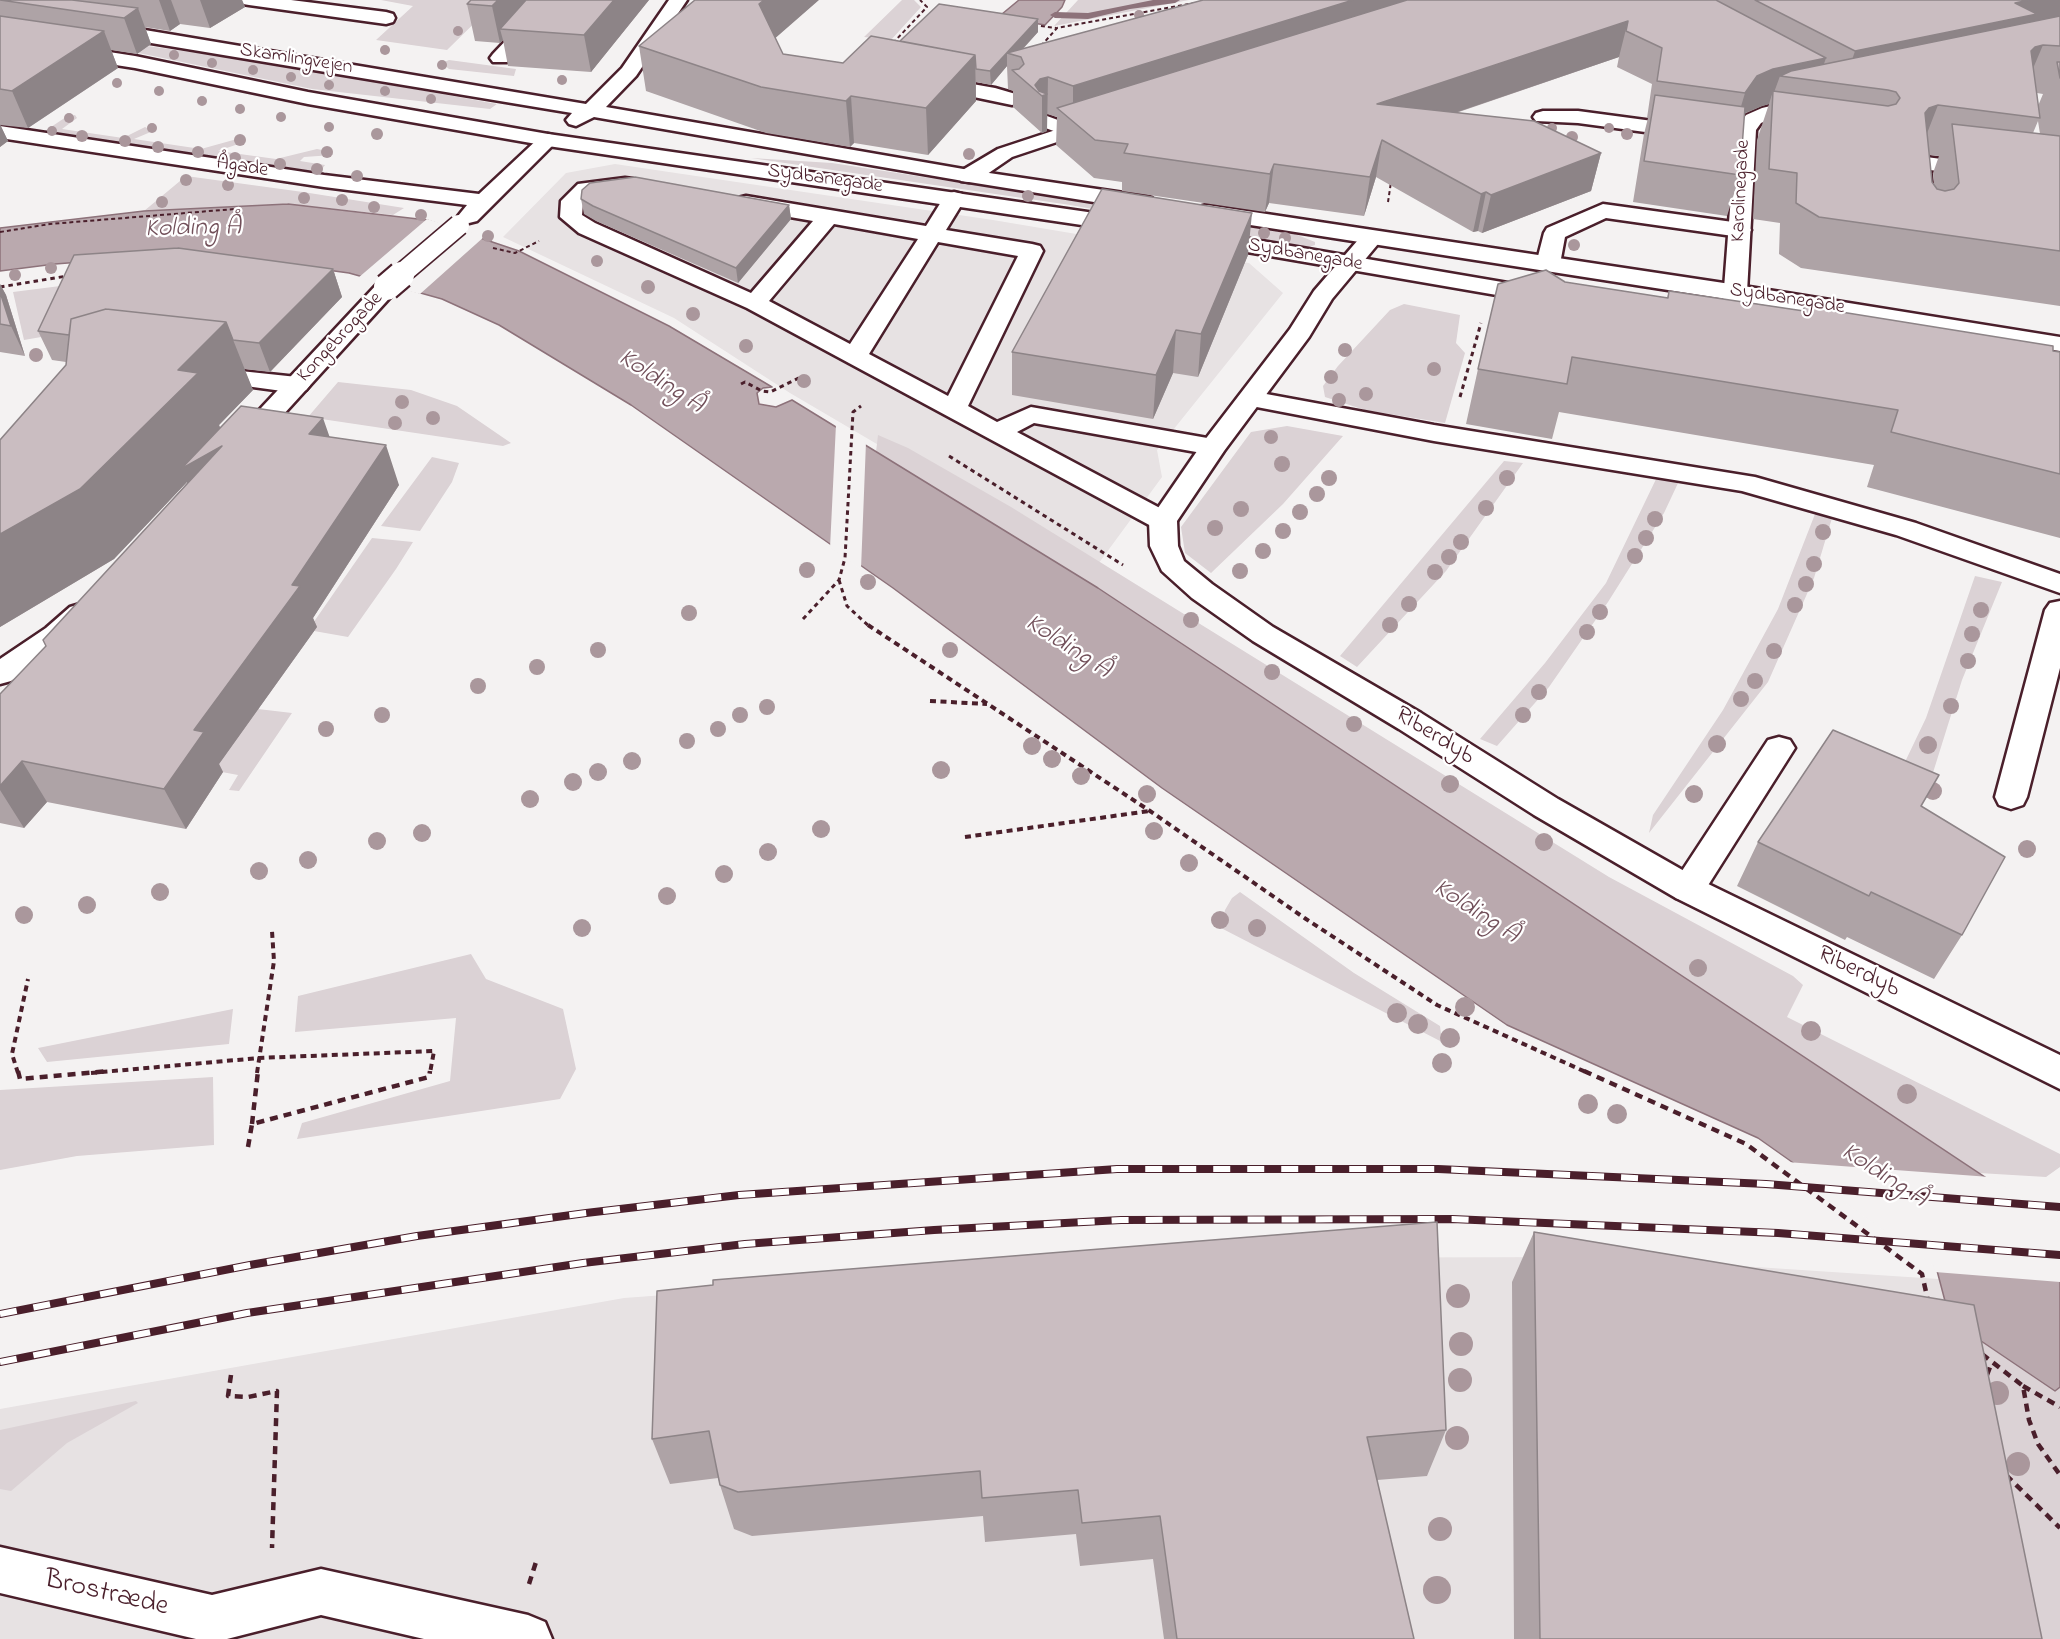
<!DOCTYPE html>
<html>
<head>
<meta charset="utf-8">
<style>
	body { margin:0 }
	canvas { display:block; background:#f4f2f2 }
</style>
</head>
<body>
<canvas width="2060" height="1639"></canvas>
<script>
const ctx = document.querySelector('canvas').getContext('2d');
ctx.lineJoin = 'round';
function paint(path, color) { ctx.fillStyle = color; ctx.fill(path, 'evenodd'); }
const poly = rows => new Path2D(rows.map(r => 'M' + r).join(''));
function stroke(path, color, width, dash) { ctx.strokeStyle = color; ctx.lineWidth = width; ctx.lineCap = dash ? 'butt' : 'round'; ctx.setLineDash(dash || []); ctx.stroke(path); }
function label(font, color, halo, rows, align = 'center') {
  ctx.font = font + ' "Indie Flower",sans-serif'; ctx.lineWidth = 4.5; ctx.setLineDash([]); ctx.textBaseline = 'middle'; ctx.strokeStyle = halo; ctx.fillStyle = color; for (const [text, x, y, turn = 0] of rows) {
    ctx.save(); ctx.translate(x, y); ctx.rotate((+turn || 0) * Math.PI / 180); ctx.textAlign = isNaN(turn) ? turn : align; if (halo) ctx.strokeText(text, 0, 0); ctx.fillText(text, 0, 0); ctx.restore();
  }
}
paint(poly([
	[615,164,993,220,1249,263,1283,293,1157,450,1162,477,1093,571,790,393,674,318,503,237,566,173],
	[1604,1257,2060,1287,2060,1639,0,1639,0,1409,624,1298,1169,1258]
]), '#e7e2e3');
paint(poly([
	[381,0,498,0,447,50,376,40,413,6],
	[902,0,914,0,921,7,891,40,864,37],
	[1078,0,1189,0,1054,26],
	[112,41,282,65,497,104,490,109,312,89,105,46],
	[449,60,516,69,514,76,449,69,442,63],
	[75,115,77,118,62,129,123,138,145,127,153,131,134,139,201,149,237,139,244,142,218,151,276,159,317,149,332,152,333,155,304,157,300,161,325,165,320,172,42,133,66,117],
	[751,158,832,163,1295,234,1315,242,1315,245,1309,247,1070,205],
	[186,176,303,192,404,208,393,215,288,204,144,211],
	[84,283,64,333,24,340,13,292],
	[1404,304,1460,315,1456,343,1465,353,1445,423,1365,410,1325,397,1323,386,1338,366,1390,310],
	[338,382,411,390,457,406,511,443,503,446,308,417],
	[1287,426,1343,436,1283,504,1211,573,1185,553,1181,527,1251,432],
	[878,435,908,448,1011,507,1609,877,1793,976,1803,985,1787,1017,2060,1154,2060,1167,2046,1177,1979,1173,1098,588,876,452],
	[432,457,459,463,452,482,420,531,381,526],
	[1504,461,1523,463,1446,571,1357,667,1340,656],
	[1658,475,1679,481,1664,513,1608,602,1549,687,1497,746,1480,739,1545,663,1606,583],
	[1815,514,1832,518,1814,578,1768,682,1649,833,1653,815,1723,710,1778,609],
	[372,538,413,542,396,569,348,637,314,631,317,627,311,626],
	[1975,576,2002,582,1962,680,1931,779,1904,764,1926,718],
	[258,709,292,713,239,791,229,790,238,775,211,770],
	[1240,892,1354,973,1440,1026,1442,1042,1221,928,1225,910,1232,898],
	[471,954,486,979,563,1009,576,1069,560,1099,297,1139,302,1123,450,1081,456,1018,295,1032,298,996],
	[233,1009,229,1044,47,1062,38,1048],
	[213,1077,214,1145,77,1156,0,1170,0,1090],
	[1950,1320,2055,1391,2060,1387,2060,1639,1984,1639],
	[136,1401,138,1403,67,1443,11,1491,0,1489,0,1430]
]), '#dbd2d5');
const water = poly([
	[1019,0,1065,0,1062,7,1045,25,1010,19,1002,14,1019,0],
	[288,204,427,220,519,251,669,326,772,387,763,388,757,393,759,404,776,407,792,400,1098,588,2060,1227,2060,1387,2055,1391,1950,1320,1935,1263,1758,1138,1507,1025,1162,788,893,588,631,405,499,325,442,299,349,273,239,258,158,256,55,264,0,271,0,228,144,211,288,204]
]);
paint(water, '#baa9ae');
stroke(water, '#8d727a', 1.5);
paint(poly([
	[427,219,485,236,420,294,358,278],
	[836,424,866,442,861,569,830,548],
	[1787,1162,1990,1177,2060,1223,2060,1282,1935,1272,1933,1265]
]), '#f4f2f2');
paint(poly([
	[1153,0,1180,0,1175,3,1130,9,1088,19,1055,18,1050,15,1055,12,1088,13,1153,0]
]), '#8d727a');
const lane = poly([
	[240,0,291,0,386,12,393,14,395,18,393,22,386,24,249,5,243,4,240,0],
	[544,0,563,0,507,62,493,62,490,58,493,54,544,0],
	[933,77,995,88,1019,95,1022,99,1019,103,1012,105,926,87,923,83,926,79,933,77],
	[1543,111,1578,111,1690,126,1697,128,1700,132,1697,136,1690,138,1578,123,1536,121,1533,117,1536,113,1543,111],
	[1047,116,1077,127,1080,131,1077,135,1070,137,1040,126,1037,122,1040,118,1047,116],
	[1919,156,2060,175,2060,187,1930,170,1933,195,1930,200,1922,202,1914,200,1911,195,1908,162,1912,158,1919,156],
	[625,178,633,179,636,184,633,189,592,195,583,203,582,215,595,223,751,293,813,221,738,208,735,203,738,198,746,196,926,226,946,194,954,192,962,194,965,199,946,230,1032,244,1040,246,1043,251,968,406,997,422,1031,407,1213,439,1222,441,1226,447,1222,453,1213,455,1034,423,1017,432,1173,515,1177,521,1173,527,1163,529,1153,527,747,308,579,233,560,217,561,201,578,184,625,178],
	[834,224,918,239,850,344,769,301,834,224],
	[938,242,1018,256,948,396,869,354,938,242],
	[1603,204,1740,223,1748,225,1751,230,1748,235,1740,237,1606,218,1565,237,1560,264,1556,269,1548,271,1540,269,1536,264,1544,233,1547,228,1603,204],
	[203,367,297,377,306,380,310,385,306,390,297,393,194,379,191,374,194,369,203,367],
	[1250,391,1434,425,1755,477,1916,523,2060,574,2060,593,1896,535,1742,491,1434,441,1241,404,1237,399,1241,394,1250,391],
	[2060,601,2060,668,2027,797,2023,805,2011,809,1999,805,1995,797,2045,610,2050,603,2060,601],
	[1779,737,1790,740,1795,748,1700,898,1688,902,1676,898,1671,889,1676,880,1768,740,1779,737]
]);
const street = poly([
	[1809,97,1816,99,1819,103,1816,107,1775,117,1761,123,1756,130,1745,328,1742,333,1733,335,1724,333,1721,328,1736,130,1746,115,1762,108,1809,97],
	[1098,116,1105,118,1108,122,1105,126,1012,157,977,181,969,182,961,181,958,176,961,171,998,149,1098,116],
	[0,126,324,175,479,194,541,136,548,134,555,136,558,140,477,221,469,223,461,221,458,216,467,205,324,187,0,138,0,126],
	[1372,231,1380,233,1383,238,1332,299,1309,337,1224,451,1177,521,1178,546,1184,561,1212,584,1273,627,1421,713,1558,799,1700,880,2060,1055,2060,1089,1676,898,1534,815,1399,729,1253,641,1192,598,1162,571,1150,546,1149,521,1204,441,1290,329,1314,291,1364,233,1372,231],
	[387,280,395,282,399,287,395,292,251,450,242,452,233,450,229,444,233,438,379,282,387,280],
	[80,604,90,607,95,614,90,621,66,642,11,681,0,684,0,659,46,628,70,607,80,604],
	[0,1547,212,1595,321,1569,528,1615,545,1622,552,1639,424,1639,321,1615,227,1639,196,1639,0,1593,0,1547]
]);
const secondary = poly([
	[669,0,687,0,636,76,606,107,969,170,1144,196,1152,198,1155,203,1152,208,1144,210,969,182,594,117,576,126,569,124,566,120,572,113,103,35,96,33,94,29,96,25,103,23,586,104,622,68,669,0],
	[0,35,135,56,308,92,548,134,1129,218,1137,220,1140,225,1137,230,1129,232,548,146,308,104,135,68,0,47,0,35],
	[1207,205,1737,285,2060,337,2060,351,1199,217,1196,212,1199,207,1207,205],
	[1203,231,1543,289,1551,291,1555,296,1551,301,1543,303,1195,243,1192,238,1195,233,1203,231]
]);
stroke(lane, '#4a1f2b', 5);
stroke(street, '#4a1f2b', 5);
stroke(secondary, '#4a1f2b', 5);
stroke(poly([
	[1034,25,1056,28],
	[893,43,927,7,920,0],
	[1041,46,1057,28,1194,3],
	[1388,202,1391,182],
	[0,232,50,224,235,209],
	[493,248,515,253,539,241],
	[64,276,67,276]
]), '#4a1f2b', 2, [4, 3]);
stroke(poly([
	[0,287,67,276],
	[741,384,745,382,762,391,770,392,803,376],
	[1460,397,1481,323],
	[949,456,1123,565],
	[839,580,847,606,870,627],
	[803,619,839,580,845,558,853,412,861,406]
]), '#4a1f2b', 3, [4.5, 4]);
stroke(poly([
	[868,625,1150,811,1306,919,1437,1005,1588,1073],
	[930,701,987,704],
	[965,837,1149,811],
	[18,1073,12,1054,28,979],
	[91,1073,259,1058,434,1051,430,1073],
	[257,1073,274,961,272,931]
]), '#4a1f2b', 4, [6, 4.5]);
stroke(poly([
	[18,1071,20,1079,108,1071],
	[1584,1071,1746,1144,1922,1274,1928,1301],
	[252,1124,258,1071],
	[248,1147,252,1124,429,1077,430,1071],
	[1982,1354,2023,1386,2029,1420,2038,1444,2060,1475],
	[231,1375,228,1396,248,1397,277,1391,272,1548],
	[1987,1375,1992,1362],
	[2023,1386,2060,1407],
	[2006,1475,2060,1528],
	[529,1584,536,1562]
]), '#4a1f2b', 4.5, [8, 6]);
paint(lane, '#fff');
paint(street, '#fff');
paint(secondary, '#fff');
const rail = poly([
	[0,1314,250,1265,417,1236,586,1213,739,1195,1117,1169,1438,1169,1766,1184,2060,1207],
	[0,1362,247,1313,583,1263,745,1244,934,1230,1121,1220,1452,1219,1778,1233,2060,1255]
]);
stroke(rail, '#4a1f2b', 8);
stroke(rail, '#fff', 6, [17]);
const streetBridgeFar1 = poly([
	[399,276,459,225]
]);
const streetBridge = poly([
	[387,287,401,275]
]);
stroke(streetBridgeFar1, '#4a1f2b', 23, []);
stroke(streetBridge, '#4a1f2b', 30, []);
stroke(streetBridgeFar1, '#fff', 20);
stroke(streetBridge, '#fff', 26);
ctx.fillStyle = '#aa979c';
for (const [x, y, r] of [
	[1139,15,5],
	[458,31,5],
	[385,50,5],
	[174,55,5],
	[212,63,5],
	[442,65,5],
	[253,70,5],
	[291,77,5],
	[562,80,5],
	[117,83,5],
	[329,85,5],
	[159,91,5],
	[385,91,5],
	[431,99,5],
	[202,101,5],
	[240,109,5],
	[281,117,5],
	[69,118,5],
	[329,127,5],
	[152,128,5],
	[1552,128,5],
	[1609,128,5],
	[52,131,5],
	[377,134,6],
	[1627,134,6],
	[82,136,6],
	[1572,137,6],
	[240,140,6],
	[125,141,6],
	[158,147,6],
	[198,152,6],
	[327,152,6],
	[969,154,6],
	[235,158,6],
	[280,164,6],
	[317,169,6],
	[357,176,6],
	[186,180,6],
	[228,185,6],
	[1028,196,6],
	[304,198,6],
	[342,200,6],
	[162,202,6],
	[374,207,6],
	[421,215,6],
	[1264,233,6],
	[488,236,6],
	[1285,238,6],
	[1574,245,6],
	[597,261,6],
	[51,268,6],
	[15,275,6],
	[648,287,7],
	[693,314,7],
	[746,346,7],
	[1345,350,7],
	[36,355,7],
	[1434,369,7],
	[1331,377,7],
	[804,381,7],
	[1366,394,7],
	[1339,400,7],
	[402,402,7],
	[433,418,7],
	[395,423,7],
	[1271,437,7],
	[1282,464,8],
	[1329,478,8],
	[1507,478,8],
	[1317,494,8],
	[1486,508,8],
	[1241,509,8],
	[1300,512,8],
	[1655,519,8],
	[1215,528,8],
	[1283,531,8],
	[1823,532,8],
	[1646,538,8],
	[1461,542,8],
	[1263,551,8],
	[1635,556,8],
	[1449,557,8],
	[1814,564,8],
	[807,570,8],
	[1240,571,8],
	[1435,572,8],
	[868,582,8],
	[1806,584,8],
	[1409,604,8],
	[1795,605,8],
	[1981,610,8],
	[1600,612,8],
	[689,613,8],
	[1191,620,8],
	[1390,625,8],
	[1587,632,8],
	[1972,634,8],
	[598,650,8],
	[950,650,8],
	[1774,651,8],
	[1968,661,8],
	[537,667,8],
	[1272,672,8],
	[1755,681,8],
	[478,686,8],
	[1539,692,8],
	[1741,699,8],
	[1951,706,8],
	[767,707,8],
	[382,715,8],
	[740,715,8],
	[1523,715,8],
	[1354,724,8],
	[326,729,8],
	[718,729,8],
	[687,741,8],
	[1717,744,9],
	[1928,745,9],
	[1032,746,9],
	[1052,759,9],
	[632,761,9],
	[941,770,9],
	[598,772,9],
	[1081,776,9],
	[573,782,9],
	[1450,784,9],
	[1933,791,9],
	[1147,794,9],
	[1694,794,9],
	[530,799,9],
	[821,829,9],
	[1154,831,9],
	[422,833,9],
	[377,841,9],
	[1544,842,9],
	[2027,849,9],
	[768,852,9],
	[308,860,9],
	[1189,863,9],
	[259,871,9],
	[724,874,9],
	[160,892,9],
	[667,896,9],
	[87,905,9],
	[24,915,9],
	[1220,920,9],
	[582,928,9],
	[1257,928,9],
	[1698,968,9],
	[1465,1007,10],
	[1397,1013,10],
	[1418,1024,10],
	[1811,1031,10],
	[1450,1038,10],
	[1442,1063,10],
	[1907,1094,10],
	[1588,1104,10],
	[1617,1114,10],
	[1458,1296,12],
	[1461,1344,12],
	[1460,1380,12],
	[1997,1393,12],
	[1457,1438,12],
	[2018,1464,12],
	[1440,1529,12],
	[1437,1590,14]
]) { ctx.beginPath(); ctx.arc(x, y, r, 0, 2 * Math.PI); ctx.fill(); }
paint(poly([
	[0,0,242,0,245,7,210,28,180,24,170,31,145,27,151,44,137,54,111,50,118,68,28,128,0,125,8,141,0,147],
	[471,0,649,0,591,72,508,66,503,40,500,43,475,41,467,4],
	[1203,0,2060,0,2060,306,1801,268,1779,254,1780,223,1753,219,1757,140,1769,104,1762,106,1744,114,1740,175,1727,216,1633,202,1644,134,1648,118,1647,118,1652,84,1617,67,1619,57,1456,113,1601,153,1591,191,1482,233,1478,231,1473,232,1376,177,1364,216,1269,203,1265,212,1122,191,1122,182,1094,178,1056,145,1057,117,1047,114,1047,131,1042,133,1013,107,1013,91,1008,89,1007,66,991,85,976,82,976,101,928,155,854,143,850,147,766,133,646,91,639,46,775,38,783,54,843,63,900,41,1038,32,1023,49],
	[2037,93,2043,94,2038,106],
	[2038,121,2040,134,2033,133],
	[1929,155,1939,156,1933,173,1934,184,1932,182],
	[581,199,789,205,791,219,738,283,596,221,584,214],
	[1248,255,1198,377,1173,373,1153,419,1012,395,1012,352],
	[333,269,342,297,270,372,244,369,253,390,219,425,220,428,330,437,399,485,313,618,317,627,219,764,223,772,186,829,47,802,24,828,0,823,0,694,46,646,187,483,187,482,114,559,0,627,0,440,66,365,66,362,52,360,38,331],
	[0,284,6,295,25,356,0,352],
	[1669,291,1802,311,1804,306,2060,352,2060,538,1867,487,1874,465,1559,412,1552,439,1466,424,1478,369,1667,298],
	[1922,807,1962,935,1934,979,1847,937,1845,940,1737,886,1758,842],
	[1534,1232,2042,1639,1514,1639,1512,1282],
	[657,1291,1446,1430,1427,1476,1377,1480,1414,1639,1164,1639,1153,1559,1080,1566,1076,1534,985,1542,983,1516,752,1536,734,1529,720,1485,718,1478,670,1484,652,1439]
]), '#aea3a6');
paint(poly([
	[159,0,171,0,180,24,170,31],
	[200,0,242,0,245,7,210,28],
	[498,0,541,0,500,29,503,40,500,43,492,6],
	[614,0,649,0,591,72,584,35],
	[764,0,819,0,764,48,759,4],
	[1353,0,1460,0,1073,121,1073,86],
	[2029,0,2060,0,2060,27,1844,84,1855,51,2015,3],
	[138,8,151,44,137,54,124,18],
	[1038,19,1038,32,1016,56,1007,53,1007,66,991,85,990,71],
	[1628,21,1619,57,1372,141,1377,104],
	[104,31,118,68,28,128,12,91],
	[2043,45,2023,92,2031,51,2035,47],
	[975,55,976,101,928,155,926,108],
	[1826,58,1818,81,1780,76,1772,98,1773,91,1769,104,1762,106,1745,113,1734,130,1745,93,1757,76,1773,69],
	[1048,77,1047,131,1042,133,1042,96,1035,85,1040,79],
	[851,96,854,143,850,147,846,101],
	[1938,105,1919,154,1925,113,1929,108],
	[0,124,8,141,0,147],
	[1382,140,1376,177,1364,216,1370,177],
	[1601,153,1591,191,1482,233,1491,195],
	[1274,164,1269,203,1265,212,1270,174],
	[1486,192,1478,231,1473,232,1481,194],
	[789,205,791,219,738,283,736,268],
	[1252,213,1248,255,1198,377,1201,334],
	[333,269,342,297,270,372,259,343],
	[0,284,6,295,25,356,11,326,0,292],
	[226,322,253,390,219,425,226,441,198,509,187,482,114,559,0,627,0,534,178,370],
	[1176,330,1173,373,1153,419,1156,375],
	[323,418,337,458,309,434],
	[386,445,399,485,313,618,317,627,219,764,223,772,186,829,164,789,194,730],
	[22,761,47,802,24,828,0,790,0,786]
]), '#8d8487');
const building = poly([
	[0,0,72,0,138,8,124,18,0,0],
	[471,0,498,0,492,6,467,4,471,0],
	[526,0,614,0,584,35,500,29,526,0],
	[695,0,764,0,759,4,783,54,843,63,871,36,975,55,926,108,851,96,846,101,761,87,639,46,695,0],
	[1203,0,1353,0,1073,86,1048,77,1040,79,1035,85,1039,91,1047,94,1042,96,1012,70,1019,69,1024,64,1021,57,1007,53,1203,0],
	[1407,0,1716,0,1826,58,1773,69,1757,76,1745,93,1657,81,1662,48,1626,31,1628,21,1377,104,1534,121,1601,153,1491,195,1486,192,1481,194,1382,140,1370,177,1274,164,1270,174,1124,153,1128,144,1095,140,1057,108,1407,0],
	[1755,0,2029,0,2015,3,2037,14,1855,51,1755,0],
	[939,4,1038,19,990,71,976,69,975,55,900,41,939,4],
	[0,16,104,31,12,91,0,89,0,16],
	[2060,16,2060,46,2043,45,2035,47,2031,51,2040,118,1938,105,1929,108,1925,113,1932,182,1937,189,1945,191,1954,189,1959,183,1952,124,2060,136,2060,251,1819,217,1796,203,1797,173,1769,169,1773,91,1888,106,1896,104,1900,98,1896,92,1888,90,1780,76,1791,71,2060,16],
	[2057,62,2060,62,2060,78,2057,62],
	[1655,95,1745,107,1740,175,1644,161,1655,95],
	[635,177,789,205,736,268,593,206,581,199,582,190,590,183,635,177],
	[1102,189,1252,213,1201,334,1176,330,1156,375,1012,352,1102,189],
	[178,248,333,269,259,343,233,340,226,322,106,309,71,319,69,335,38,331,74,255,178,248],
	[1546,270,1565,282,1668,298,1669,291,1804,311,1804,306,2053,346,2053,351,2060,352,2060,474,1891,432,1898,410,1572,357,1567,384,1478,369,1498,284,1546,270],
	[0,292,11,326,0,324,0,292],
	[106,309,226,322,178,370,198,373,80,489,0,534,0,440,66,365,71,319,106,309],
	[241,406,323,418,309,434,386,445,292,585,300,586,194,730,204,732,164,789,22,761,0,786,0,694,46,646,43,640,222,446,181,469,241,406],
	[1833,730,1939,775,1921,806,2005,857,1962,935,1871,892,1869,896,1758,842,1833,730],
	[1437,1222,1446,1430,1367,1437,1414,1639,1177,1639,1160,1516,1082,1523,1078,1490,982,1498,980,1471,738,1492,720,1485,709,1431,652,1439,657,1291,713,1285,713,1280,1437,1222],
	[1534,1232,1974,1305,2042,1639,1540,1639,1534,1232]
]);
paint(building, '#cabdc1');
stroke(building, '#8d8487', 1.5);
label('20px', '#4a1f2b', '#fff', [
	["Skamlingvejen",296,60,9],
	["Ågade",242,168,9],
	["Sydbanegade",825,180,8],
	["Karolinegade",1742,191,-87],
	["Sydbanegade",1305,256,10],
	["Sydbanegade",1787,300,9],
	["Kongebrogade",341,338,-47]
]);
label('24px', '#4a1f2b', '#fff', [
	["Riberdyb",1434,737,32],
	["Riberdyb",1858,973,26]
]);
label('italic 26px', '#714f59', '#fff', [
	["Kolding Å",193,230,-1],
	["Kolding Å",660,383,33],
	["Kolding Å",1067,648,33],
	["Kolding Å",1475,913,33],
	["Kolding Å",1883,1177,33]
]);
label('28px', '#4a1f2b', '#fff', [
	["Brostræde",106,1595,13]
]);
</script>
</body>
</html>
